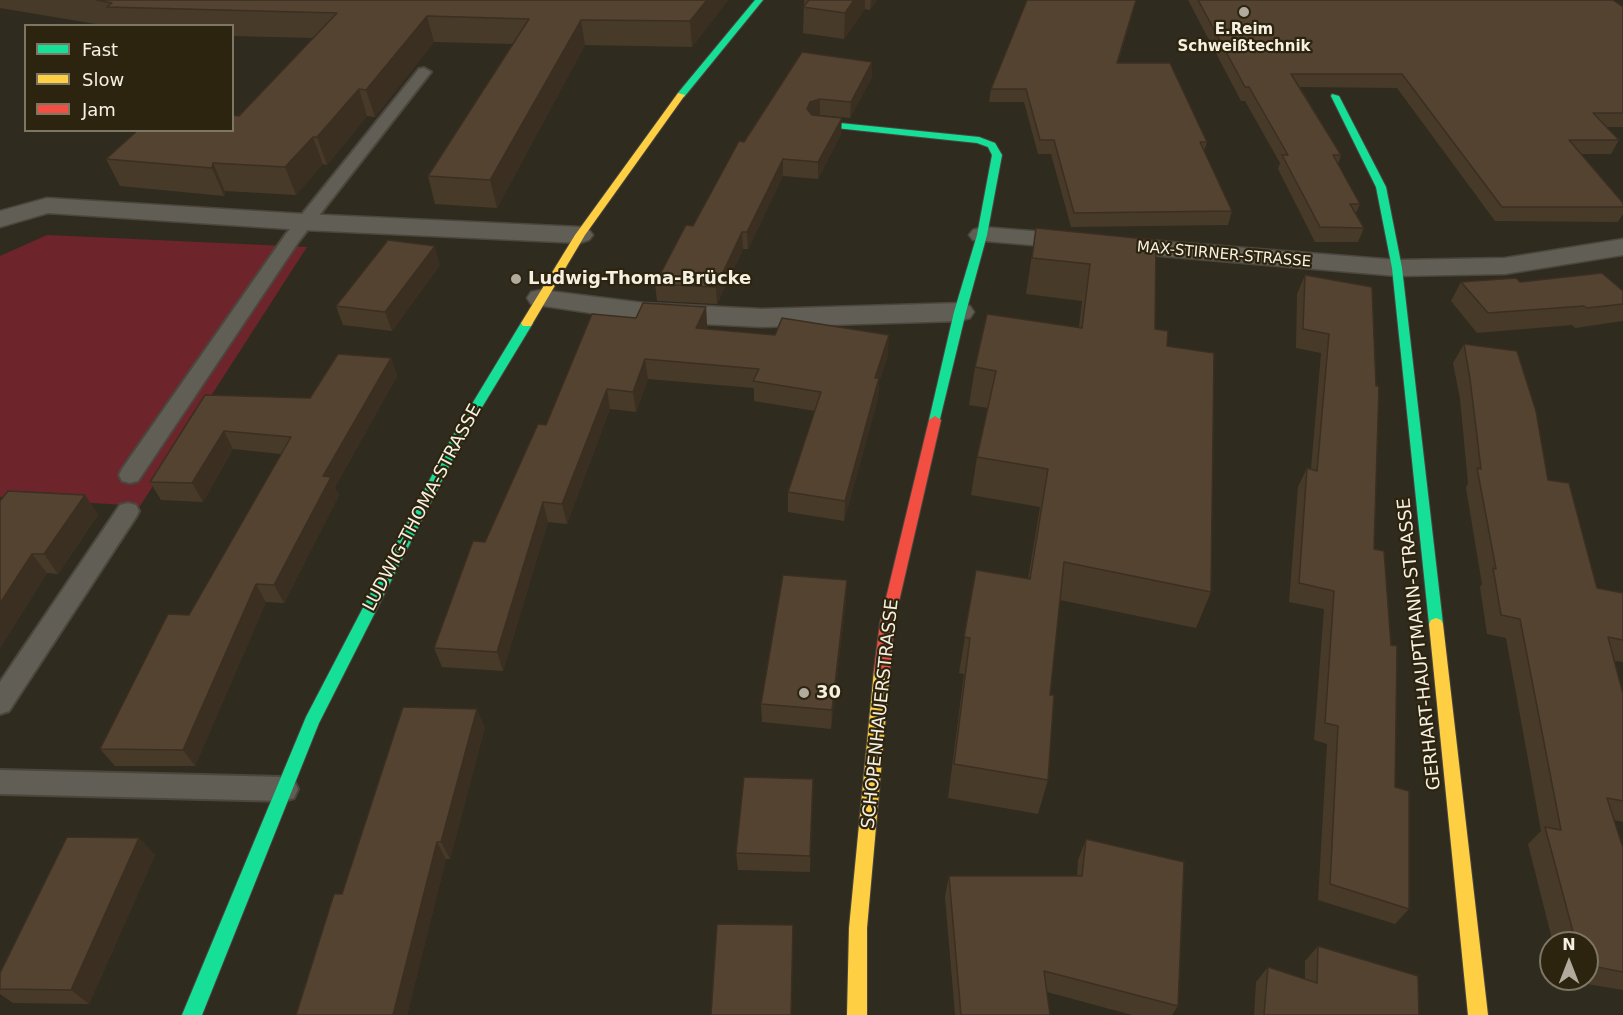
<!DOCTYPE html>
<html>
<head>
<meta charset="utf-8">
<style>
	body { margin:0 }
	#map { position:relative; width:1623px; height:1015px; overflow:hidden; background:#302b1f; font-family:"DejaVu Sans",sans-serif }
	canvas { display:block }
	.legend { position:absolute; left:24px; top:24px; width:210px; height:108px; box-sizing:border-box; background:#2c240f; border:2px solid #7d7664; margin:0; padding:8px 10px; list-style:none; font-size:18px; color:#f6f0e3 }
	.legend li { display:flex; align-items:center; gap:12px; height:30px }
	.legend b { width:30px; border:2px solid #7d7664 }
	.north { position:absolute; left:1539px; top:931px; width:60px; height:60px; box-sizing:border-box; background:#2c240f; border:2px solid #7d7664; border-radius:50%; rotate:0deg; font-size:16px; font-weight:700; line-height:24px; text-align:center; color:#f6f0e3 }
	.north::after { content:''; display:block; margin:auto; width:21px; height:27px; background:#b1ab9e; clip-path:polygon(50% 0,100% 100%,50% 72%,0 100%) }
</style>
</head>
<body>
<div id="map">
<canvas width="1623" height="1015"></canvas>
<ul class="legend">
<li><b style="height:8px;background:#16e098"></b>Fast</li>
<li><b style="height:8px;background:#ffcf43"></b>Slow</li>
<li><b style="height:8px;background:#f24e42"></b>Jam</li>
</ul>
<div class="north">N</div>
</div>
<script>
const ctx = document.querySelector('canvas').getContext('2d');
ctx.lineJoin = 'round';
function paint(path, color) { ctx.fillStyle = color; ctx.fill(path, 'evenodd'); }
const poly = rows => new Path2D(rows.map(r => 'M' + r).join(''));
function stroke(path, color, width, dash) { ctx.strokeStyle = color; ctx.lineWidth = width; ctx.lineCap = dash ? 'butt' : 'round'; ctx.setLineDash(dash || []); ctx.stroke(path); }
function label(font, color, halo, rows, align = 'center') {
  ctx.font = font + ' "DejaVu Sans",sans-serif'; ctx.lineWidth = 4.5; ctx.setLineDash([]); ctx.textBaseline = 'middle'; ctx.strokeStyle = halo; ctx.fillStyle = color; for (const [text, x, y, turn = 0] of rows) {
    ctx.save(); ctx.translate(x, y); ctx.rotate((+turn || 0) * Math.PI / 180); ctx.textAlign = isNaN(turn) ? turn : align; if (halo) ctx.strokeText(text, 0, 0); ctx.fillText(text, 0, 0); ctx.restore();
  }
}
paint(poly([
	[47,235,307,247,140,506,0,497,0,256]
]), '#6d252b');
const lane = poly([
	[424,68,431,72,299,241,138,481,130,483,122,481,119,475,122,469,286,234,419,69,424,68],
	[128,503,136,505,139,511,136,517,9,711,0,714,0,682,120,505,128,503],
	[0,770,284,777,294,780,298,789,294,798,284,801,0,794,0,770]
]);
const street = poly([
	[47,198,304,214,580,227,589,230,593,235,589,240,580,243,304,230,48,213,0,227,0,211,47,198],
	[982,227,1397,260,1505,258,1623,239,1623,255,1505,274,1397,276,973,240,969,235,973,230,982,227],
	[541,290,644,303,762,309,960,303,970,306,974,312,970,318,960,321,762,327,644,321,531,304,527,298,531,292,541,290]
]);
const fast = poly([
	[755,0,763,0,684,97,678,97,678,93,755,0],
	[1332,94,1339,96,1386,187,1402,268,1443,624,1441,628,1436,630,1431,628,1429,624,1392,268,1376,187,1331,96,1332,94],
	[820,121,979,137,995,143,1002,155,987,235,966,312,939,423,931,423,929,420,954,312,977,235,992,155,988,147,977,143,817,126,817,122,820,121],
	[527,319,533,323,464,437,319,723,202,1015,182,1015,306,717,452,437,521,323,527,319]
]);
const slow = poly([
	[678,93,685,95,585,235,531,326,523,326,521,323,575,235,678,93],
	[1436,618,1441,620,1443,624,1488,1015,1468,1015,1429,624,1431,620,1436,618],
	[882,664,887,666,890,670,867,928,867,1015,847,1015,849,928,874,670,877,666,882,664]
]);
const jam = poly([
	[935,416,941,420,894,623,890,670,887,674,882,676,877,674,874,670,880,623,929,420,935,416]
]);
stroke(lane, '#4c473e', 4);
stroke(street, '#4c473e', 3);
stroke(fast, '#4c473e', 2);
stroke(slow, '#4c473e', 2);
stroke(jam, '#4c473e', 2);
paint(lane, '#615e55');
paint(street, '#615e55');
paint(fast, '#16e098');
paint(slow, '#ffcf43');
paint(jam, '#f24e42');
paint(poly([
	[0,0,728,0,692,47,585,45,497,208,435,204,428,176,513,44,434,42,375,117,367,116,327,165,323,164,296,195,225,191,224,196,120,186,106,159,239,116,313,38,232,36,232,26,108,26,0,8],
	[804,0,877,0,870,10,865,9,844,39,803,33],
	[1188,0,1613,0,1623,7,1623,127,1606,127,1619,140,1611,154,1581,154,1623,203,1623,214,1618,222,1495,221,1397,88,1300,87,1341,155,1338,164,1360,204,1356,213,1364,228,1358,242,1315,242,1278,169,1280,163,1245,101,1241,101],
	[1134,9,1118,63,1207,142,1204,151,1232,211,1228,225,1071,227,1051,154,1038,154,1024,102,989,102,991,89],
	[802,52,872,77,850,118,820,115,818,116,841,134,818,179,783,176,748,249,743,249,717,304,657,301,655,284,693,226],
	[1036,228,1156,240,1155,329,1167,346,1211,592,1196,628,1060,600,1050,695,1048,780,1038,814,948,798,964,674,959,673,976,570,1028,579,1040,507,971,495,977,457,988,408,969,405,975,367,1079,327,1082,301,1026,294],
	[440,265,392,331,343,325,336,306],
	[1305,275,1372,287,1374,549,1395,787,1409,909,1395,924,1318,900,1327,744,1314,740,1324,609,1289,602,1298,487,1307,468,1311,469,1321,353,1296,348,1297,294],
	[1461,282,1520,282,1623,291,1623,321,1575,328,1572,325,1477,333,1451,301],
	[706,307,707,326,706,329,888,355,879,382,878,398,844,521,788,512,788,492,815,411,754,401,754,388,648,379,636,412,610,409,567,524,548,522,503,671,442,667,434,648,485,542,546,425,636,318],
	[1464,344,1548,480,1597,588,1623,593,1623,662,1614,661,1623,694,1623,822,1614,820,1623,848,1623,990,1563,980,1587,979,1587,943,1553,943,1528,844,1541,831,1506,638,1487,634,1480,587,1482,584,1466,488,1468,483,1460,399,1453,363],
	[391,358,397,376,335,487,339,495,284,603,266,602,195,766,115,766,100,749,189,615,281,454,233,449,203,502,161,500,150,482,205,395,310,398],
	[85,495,98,515,58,574,47,573,0,648,0,501],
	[846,600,831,729,762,722,761,704],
	[485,727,450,859,446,859,407,1015,296,1015,342,894],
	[813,779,810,872,738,870,736,853],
	[139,838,155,855,89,1004,13,1003,0,994,0,973],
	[1086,839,1178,1006,1172,1015,1132,1015,1047,992,1050,1015,955,1015,945,897,949,876,1077,876,1078,860],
	[1318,946,1419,1015,1254,1015,1256,982,1268,967,1305,979,1305,961]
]), '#483a29');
paint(poly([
	[707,0,728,0,692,47,690,21],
	[854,0,865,0,865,9,844,39,845,13],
	[871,0,877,0,870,10],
	[1136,0,1134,9,1114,76,1117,63],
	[427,16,434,42,375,117,366,90],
	[581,20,585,45,497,208,490,180],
	[872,62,872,77,850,118,851,102],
	[359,89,367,116,327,165,317,137],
	[820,99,820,115,810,118,807,109,810,102],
	[842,118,841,134,818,179,818,162],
	[313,137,323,164,296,195,285,167],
	[783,159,783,176,748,249,747,232],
	[213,163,225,191,224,196,212,168],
	[742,232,743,249,717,304,716,287],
	[435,246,440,265,392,331,385,312],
	[706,307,707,326,698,348,696,328],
	[889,335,888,355,879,382,878,398,844,521,845,501,875,378],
	[391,358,397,376,335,487,339,495,284,603,274,585,323,476],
	[645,359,648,379,636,412,633,392],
	[607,389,610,409,567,524,562,504],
	[224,431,233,449,203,502,192,483],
	[85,495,98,515,58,574,44,554],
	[543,502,548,522,503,671,497,652],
	[32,554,47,573,0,648,0,603],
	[847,580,846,600,831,729,832,710],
	[256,584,266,602,195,766,183,750],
	[477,709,485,727,450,859,441,842],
	[813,779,813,797,810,872,810,856],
	[139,838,155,855,89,1004,71,990],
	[437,842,446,859,407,1015,393,1015],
	[793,925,792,1015,791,1015]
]), '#3b2f22');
const building = poly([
	[96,0,707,0,690,21,581,20,490,180,428,176,529,19,427,16,366,90,359,89,317,137,313,137,285,167,213,163,212,168,106,159,138,130,232,130,232,115,239,116,337,13,107,7,112,3,96,0],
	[809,0,854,0,845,13,803,7,809,0],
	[1027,0,1136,0,1117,63,1170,63,1207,142,1200,142,1232,211,1074,213,1054,140,1040,140,1026,89,991,89,1027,0],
	[1198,0,1613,0,1623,7,1623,113,1593,113,1619,140,1569,140,1623,203,1623,207,1502,207,1402,74,1291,74,1341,155,1333,155,1360,204,1350,204,1364,228,1320,227,1282,155,1288,155,1249,87,1245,87,1198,0],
	[802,52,872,62,851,102,820,99,810,102,807,109,812,115,842,118,818,162,783,159,747,232,742,232,716,287,655,284,686,225,693,226,739,141,744,142,802,52],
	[1036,228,1156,240,1155,329,1168,331,1167,346,1214,353,1211,592,1064,562,1050,695,1054,695,1048,780,954,764,970,638,964,637,976,570,1030,579,1048,469,977,457,996,371,975,367,987,314,1082,328,1090,264,1032,258,1036,228],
	[388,240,435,246,385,312,336,306,388,240],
	[1602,273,1623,291,1623,304,1587,308,1584,306,1488,313,1461,282,1516,278,1520,282,1602,273],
	[1305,275,1372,287,1376,386,1379,386,1374,549,1384,551,1391,645,1397,646,1395,787,1409,791,1409,909,1330,884,1338,726,1325,723,1334,591,1299,583,1307,468,1317,471,1329,334,1303,329,1305,275],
	[643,303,706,307,696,328,775,335,782,318,889,335,875,378,879,378,845,501,788,492,821,392,753,381,759,369,645,359,633,392,607,389,562,504,543,502,497,652,434,648,473,541,485,542,538,424,546,425,592,314,636,318,643,303],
	[1464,344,1517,351,1536,411,1548,480,1569,483,1597,588,1623,593,1623,640,1608,637,1623,694,1623,801,1607,798,1623,848,1623,972,1587,965,1587,943,1576,943,1545,827,1561,830,1520,619,1501,615,1493,568,1496,569,1477,468,1481,469,1470,379,1464,344],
	[338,354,391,358,323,476,331,477,274,585,256,584,183,750,100,749,168,614,189,615,291,437,224,431,192,483,150,482,205,395,310,398,338,354],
	[8,491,85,495,44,554,32,554,0,603,0,501,8,491],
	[783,575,847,580,832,710,761,704,783,575],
	[403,707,477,709,441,842,437,842,393,1015,296,1015,334,894,342,894,403,707],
	[744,777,813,779,810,856,736,853,744,777],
	[67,837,139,838,71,990,0,989,0,973,67,837],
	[1086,839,1184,862,1178,1006,1044,971,1050,1015,961,1015,949,876,1082,876,1086,839],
	[717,924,793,925,791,1015,711,1015,717,924],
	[1318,946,1418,976,1419,1015,1264,1015,1268,967,1317,983,1318,946]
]);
paint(building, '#544330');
stroke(building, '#3b2f22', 1.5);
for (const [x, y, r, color] of [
	[1244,12,6,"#b1ab9e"],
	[516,279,6,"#b1ab9e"],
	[804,693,6,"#b1ab9e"]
]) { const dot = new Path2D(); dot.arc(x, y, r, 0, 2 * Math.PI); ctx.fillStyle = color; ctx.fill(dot); stroke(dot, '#2c240f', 2); }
label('bold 15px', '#f6f0e3', '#2c240f', [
	["E.Reim",1244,30],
	["Schweißtechnik",1244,47]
]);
label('15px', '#f6f0e3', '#2c240f', [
	["MAX-STIRNER-STRASSE",1224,255,5]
]);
label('bold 18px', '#f6f0e3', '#2c240f', [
	["Ludwig-Thoma-Brücke",528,279],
	["30",816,693]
], 'left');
label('18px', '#f6f0e3', '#2c240f', [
	["LUDWIG-THOMA-STRASSE",423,508,-62],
	["GERHART-HAUPTMANN-STRASSE",1420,644,-96],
	["SCHOPENHAUERSTRASSE",881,714,-84]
]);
</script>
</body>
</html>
